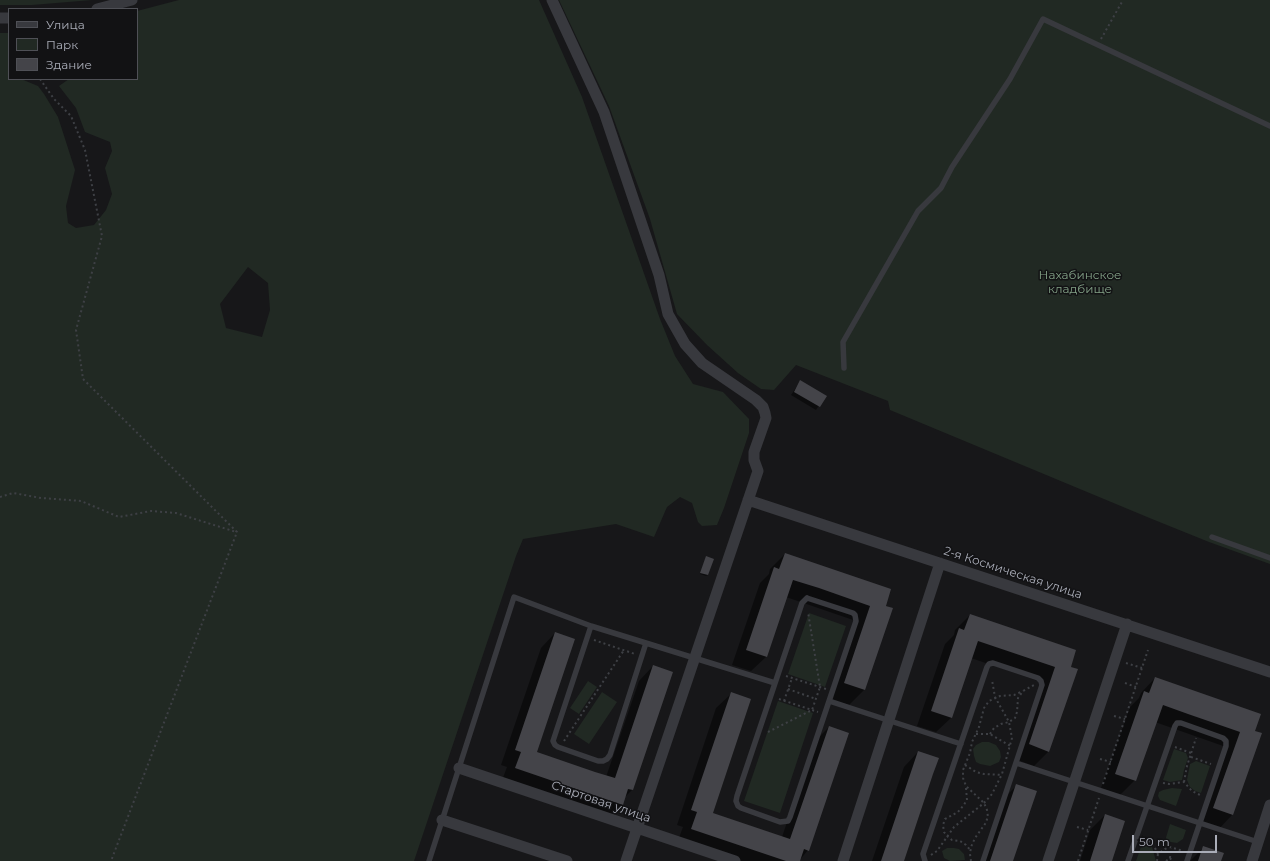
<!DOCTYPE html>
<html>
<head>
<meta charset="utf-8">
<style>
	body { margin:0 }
	#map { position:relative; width:1270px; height:861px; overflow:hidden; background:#171719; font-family:Montserrat,sans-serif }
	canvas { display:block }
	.legend { position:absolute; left:8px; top:8px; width:130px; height:72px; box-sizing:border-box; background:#121214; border:1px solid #4f5056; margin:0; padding:5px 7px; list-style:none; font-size:12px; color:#aaadb8 }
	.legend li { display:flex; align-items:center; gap:8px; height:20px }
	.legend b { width:20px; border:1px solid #4f5056 }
	.scale { position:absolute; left:1132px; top:835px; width:85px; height:18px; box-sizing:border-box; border:2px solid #aaadb8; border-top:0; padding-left:5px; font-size:12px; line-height:14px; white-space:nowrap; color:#aaadb8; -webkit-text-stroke:3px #121214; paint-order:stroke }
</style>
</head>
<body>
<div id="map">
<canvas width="1270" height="861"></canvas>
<ul class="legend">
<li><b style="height:5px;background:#38393e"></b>Улица</li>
<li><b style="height:11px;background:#212923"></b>Парк</li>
<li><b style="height:11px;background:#444449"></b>Здание</li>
</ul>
<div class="scale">50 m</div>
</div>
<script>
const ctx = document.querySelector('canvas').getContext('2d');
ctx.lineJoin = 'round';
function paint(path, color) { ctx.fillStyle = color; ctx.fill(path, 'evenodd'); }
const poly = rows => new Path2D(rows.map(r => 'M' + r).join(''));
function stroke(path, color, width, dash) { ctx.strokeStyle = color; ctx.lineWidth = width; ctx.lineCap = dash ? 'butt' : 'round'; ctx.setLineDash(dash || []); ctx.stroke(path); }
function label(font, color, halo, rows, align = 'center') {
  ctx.font = font + ' Montserrat,sans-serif'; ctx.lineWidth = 3; ctx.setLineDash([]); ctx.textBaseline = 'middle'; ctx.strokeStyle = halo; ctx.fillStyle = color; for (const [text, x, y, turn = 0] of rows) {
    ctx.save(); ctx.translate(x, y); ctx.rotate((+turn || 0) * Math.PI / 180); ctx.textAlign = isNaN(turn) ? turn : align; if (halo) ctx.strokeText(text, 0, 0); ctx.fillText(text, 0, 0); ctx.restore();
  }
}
paint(poly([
	[0,0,92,0,32,5,0,5],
	[179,0,539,0,582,97,660,319,675,356,693,384,723,392,749,419,749,433,724,508,717,525,702,526,698,522,692,503,680,497,667,507,654,537,616,524,523,539,516,556,414,861,0,861,0,33,9,33,9,79,21,79,38,86,44,94,58,117,75,170,66,206,68,223,76,228,94,225,106,210,112,194,105,168,112,151,110,142,85,132,76,108,59,86,69,79,137,79,137,11],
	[248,267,268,283,270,310,262,337,226,328,220,304],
	[559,0,1270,0,1270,564,1209,542,1152,519,890,410,888,401,796,365,774,390,761,389,738,373,707,345,677,314,650,219,609,106],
	[809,613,846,626,825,687,788,674],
	[588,681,597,687,579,714,570,708],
	[602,692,617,702,589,744,574,734],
	[778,701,813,713,780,813,744,801],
	[982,742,989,742,996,745,1000,751,1001,757,999,762,990,766,980,764,976,762,974,756,973,749,976,745],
	[1174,749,1186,753,1188,758,1184,770,1182,780,1170,782,1163,780],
	[1196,761,1210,766,1201,793,1195,791,1190,787,1187,780,1190,764],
	[1172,788,1182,789,1176,806,1160,800,1158,796,1159,792,1163,790],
	[1170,824,1186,830,1183,839,1177,843,1165,841],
	[1143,841,1152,847,1156,861,1136,861],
	[947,848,954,848,959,849,964,854,965,860,950,861,944,858,942,851]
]), '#212923');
paint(poly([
	[800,382,825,396,816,410,791,395],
	[785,554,891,608,864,690,849,705,830,698,856,621,786,597,766,657,751,671,732,665,760,583,769,574,770,569],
	[706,557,708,575,706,576,700,574],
	[970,615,1075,651,1049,751,1034,766,1015,759,1041,682,971,658,951,718,936,732,917,726,945,644,954,635,955,630],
	[555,633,536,753,606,777,639,681,653,666,632,790,624,798,622,804,607,819,501,783,507,767,501,765,541,648],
	[1155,678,1254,732,1261,734,1232,815,1218,830,1199,823,1226,747,1155,722,1135,780,1120,795,1101,788,1130,707,1139,698,1141,693],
	[731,694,712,813,782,837,814,742,829,727,808,850,799,861,729,861,677,843,683,827,677,825,716,708],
	[918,752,903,861,872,861,904,767],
	[1016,786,1012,861,981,861,1002,800],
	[1105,815,1111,861,1080,861,1090,830],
	[1203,848,1220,861,1190,861]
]), '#0007');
paint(poly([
	[800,380,827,396,820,407,794,392],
	[785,553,891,589,886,606,893,608,865,690,844,683,870,606,819,588,793,580,767,657,746,650,774,567,779,569],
	[706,556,714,559,708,575,700,573],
	[970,614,1076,650,1071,667,1078,669,1049,752,1029,744,1055,667,978,641,952,718,931,711,959,628,964,630],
	[555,632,575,639,537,752,595,772,615,778,653,665,673,672,633,790,628,789,623,805,515,768,521,752,515,750],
	[1155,677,1261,714,1255,731,1262,733,1233,815,1213,808,1240,732,1188,714,1163,705,1136,781,1115,774,1144,691,1149,693],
	[731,692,751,699,713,813,790,839,829,726,849,733,809,851,804,849,800,861,786,861,691,829,697,812,691,810],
	[918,751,939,758,933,774,904,861,881,861],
	[1016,784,1037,791,1013,861,990,861],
	[1105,814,1125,821,1112,861,1090,861],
	[1203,846,1224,853,1221,861,1198,861]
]), '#444449');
stroke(poly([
	[1101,39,1123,0],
	[40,79,54,99,71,116,85,150,102,236,76,330,83,379,237,532,111,861],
	[0,497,13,493,41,498,81,501,119,517,151,511,176,513,236,532],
	[594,640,635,654],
	[1126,663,1142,668],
	[786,676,826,689],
	[1125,683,1136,687],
	[788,689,816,699],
	[779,699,818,712],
	[784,701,792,678],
	[1114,716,1125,719],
	[768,732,812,710,820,687,808,612],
	[976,734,990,734,1012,747],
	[990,734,994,728,1001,724,1009,722,1015,718,1017,712,1018,698,1023,691,1034,685],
	[564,741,624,650],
	[1175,747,1191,753],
	[1191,757,1211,764],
	[1100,759,1111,762],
	[965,765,976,772,984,774,1002,775],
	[1184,782,1187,766,1196,738],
	[1163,783,1169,784,1184,782,1192,791,1202,796],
	[1103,784,1148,650],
	[966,788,967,800,963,806,958,812,945,819,943,825,944,832,947,836,952,840,960,841,966,845,971,851],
	[1077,827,1088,830],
	[1144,838,1150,842,1154,846,1158,854,1165,849,1170,847,1183,851],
	[931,855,937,851,954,827,984,803,992,794,1002,774,1012,738,1009,722,995,697,992,680],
	[1170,858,1172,861],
	[971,861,970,854,971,847,975,838,985,824,988,817,987,810,984,803,966,786,963,778,963,770,970,753,972,742,979,727,984,708,989,701,1000,696,1014,695,1023,691],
	[1078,861,1099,798],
	[1157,861,1158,854],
	[1166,861,1170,858,1171,848]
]), '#3e4045', 2, [2, 3]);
stroke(poly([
	[844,368,843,342,918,211,941,188,952,167,1010,79,1043,19,1270,126],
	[1212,537,1270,558],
	[807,598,853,613,855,615,856,621,790,817,788,821,780,822,741,808,738,806,736,801,737,796,802,603,807,598],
	[591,626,553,741,555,745,558,747,598,761,603,761,607,759,610,755,646,643],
	[829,701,961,744],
	[1016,763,1258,842],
	[429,861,514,597,591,626,775,683],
	[925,861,923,854,987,667,989,664,993,663,1038,678,1041,681,1042,685,983,861],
	[1128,861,1175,726,1177,723,1181,723,1223,738,1226,741,1226,746,1187,861]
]), '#38393e', 5.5);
stroke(poly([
	[552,0,604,112,659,275,668,314,685,344,702,363,756,400,763,407,765,413,766,418,754,452,754,460,758,471,626,861],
	[97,9,132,0],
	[0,18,9,18],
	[748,500,1270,672],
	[459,768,735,861],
	[442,820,567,861],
	[843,861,940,563],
	[1048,861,1127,624],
	[1252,861,1270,805]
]), '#38393e', 11);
label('12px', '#83a187', '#121214', [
	["Нахабинское",1080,275],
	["кладбище",1080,289]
]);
label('12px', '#aaadb8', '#121214', [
	["2-я Космическая улица",1013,573,18],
	["Стартовая улица",601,802,19]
]);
</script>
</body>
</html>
